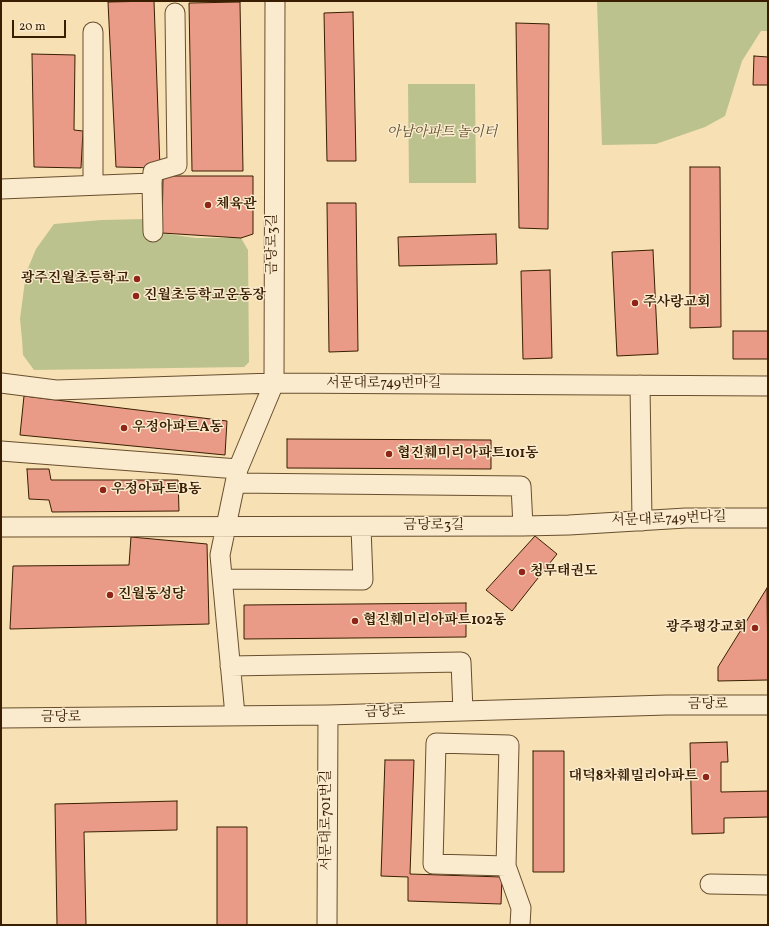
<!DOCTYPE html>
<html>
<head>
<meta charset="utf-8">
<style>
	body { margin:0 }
	#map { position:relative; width:769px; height:926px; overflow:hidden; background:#f7e0b3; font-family:Vollkorn,serif }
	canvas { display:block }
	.frame { position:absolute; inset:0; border:2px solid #391e02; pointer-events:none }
	.scale { position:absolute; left:12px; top:20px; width:54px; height:18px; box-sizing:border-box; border:2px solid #391e02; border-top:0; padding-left:5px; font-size:12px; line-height:14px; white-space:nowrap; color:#391e02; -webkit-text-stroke:3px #faebce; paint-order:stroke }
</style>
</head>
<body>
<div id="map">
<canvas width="769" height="926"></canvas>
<div class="frame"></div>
<div class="scale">20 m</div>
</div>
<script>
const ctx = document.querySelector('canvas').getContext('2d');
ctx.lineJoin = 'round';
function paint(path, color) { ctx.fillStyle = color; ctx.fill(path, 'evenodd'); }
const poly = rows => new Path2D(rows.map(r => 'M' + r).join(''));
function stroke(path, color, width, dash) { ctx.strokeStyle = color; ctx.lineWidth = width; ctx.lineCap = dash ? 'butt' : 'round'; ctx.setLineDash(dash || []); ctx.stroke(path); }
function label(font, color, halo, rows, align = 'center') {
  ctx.font = font + ' Vollkorn,"Noto Serif KR",serif'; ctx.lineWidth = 3; ctx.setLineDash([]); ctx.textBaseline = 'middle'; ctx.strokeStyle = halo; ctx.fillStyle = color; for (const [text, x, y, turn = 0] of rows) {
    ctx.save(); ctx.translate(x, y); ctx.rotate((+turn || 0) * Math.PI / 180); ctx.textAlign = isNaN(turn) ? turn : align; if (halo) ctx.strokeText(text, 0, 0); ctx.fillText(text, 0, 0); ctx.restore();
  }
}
paint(poly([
	[597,1,768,1,768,31,761,31,742,61,725,116,705,127,656,144,602,145],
	[408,84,475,84,476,183,409,183],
	[146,219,153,232,196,238,241,238,248,250,249,362,244,367,34,370,23,355,22,339,20,319,26,273,36,249,54,224,102,220]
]), '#bbc28e');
const building = poly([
	[154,1,160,168,116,167,108,2,154,1],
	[240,2,243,171,192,171,189,3,240,2],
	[353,12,356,161,327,161,324,13,353,12],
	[516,23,549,24,548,229,519,228,516,23],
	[32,54,75,55,74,130,83,131,81,168,34,167,32,54],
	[754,56,768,57,768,85,753,85,754,56],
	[690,167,720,167,721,327,690,328,690,167],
	[163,176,253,176,253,234,241,238,162,233,163,176],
	[327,203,356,203,358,351,329,352,327,203],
	[496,234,497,264,399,266,398,237,496,234],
	[653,250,658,354,617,356,612,252,653,250],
	[550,270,552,358,523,359,521,271,550,270],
	[733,331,768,331,768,359,733,359,733,331],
	[24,396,227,421,225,455,20,435,24,396],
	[287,439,491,440,491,469,287,468,287,439],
	[27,469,49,469,51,480,178,480,179,511,52,512,49,500,29,499,27,469],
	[535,536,557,554,512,611,486,590,535,536],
	[131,537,207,544,209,624,10,629,13,566,129,565,131,537],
	[767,588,768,680,718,681,718,667,767,588],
	[466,603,466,637,244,639,244,605,466,603],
	[727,742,728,762,721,762,721,792,768,791,768,817,724,818,724,833,692,834,690,743,727,742],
	[533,751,564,751,564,872,533,872,533,751],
	[385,760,414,760,410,874,502,877,501,904,408,901,408,877,381,876,385,760],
	[177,801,177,830,84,832,86,925,57,925,55,804,177,801],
	[217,827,247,827,247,925,217,925,217,827]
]);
paint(building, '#e99b87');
stroke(building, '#391e02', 1);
const minor = poly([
	[152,183,153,172,177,165,175,13],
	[93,185,93,32],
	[1,189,152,183,153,232],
	[1,383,56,390,274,383,768,386],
	[640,385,642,521],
	[1,451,238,469],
	[235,483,521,486,523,526],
	[1,527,523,526,569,525,686,518,768,518],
	[224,579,363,580,361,527],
	[230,666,461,662,463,711],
	[235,715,220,555,238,469,274,383,275,1],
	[1,718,328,715,667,705,768,705],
	[506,866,433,864,436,743,509,745,506,866,521,908,520,925],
	[710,884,768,885],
	[327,925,328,715]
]);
stroke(minor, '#684e2e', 21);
stroke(minor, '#faebce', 19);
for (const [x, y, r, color] of [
	[208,205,4,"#8f2418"],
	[137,279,4,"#8f2418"],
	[136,296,4,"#8f2418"],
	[635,303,4,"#8f2418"],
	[124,428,4,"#8f2418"],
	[389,454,4,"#8f2418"],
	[103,490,4,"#8f2418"],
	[522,572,4,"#8f2418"],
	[110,595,4,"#8f2418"],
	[355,621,4,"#8f2418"],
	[755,628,4,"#8f2418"],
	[706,777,4,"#8f2418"]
]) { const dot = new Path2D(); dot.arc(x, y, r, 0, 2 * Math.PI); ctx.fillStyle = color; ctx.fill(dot); stroke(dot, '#faebce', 1.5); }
label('italic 14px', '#604f2c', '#faebce', [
	["아남아파트 놀이터",442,133]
]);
label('bold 14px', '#391e02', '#faebce', [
	["체육관",216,205],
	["광주진월초등학교",129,279,"right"],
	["진월초등학교운동장",144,296],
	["주사랑교회",643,303],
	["우정아파트A동",132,428],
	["협진훼미리아파트101동",397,454],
	["우정아파트B동",111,490],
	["청무태권도",530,572],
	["진월동성당",118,595],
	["협진훼미리아파트102동",363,621],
	["광주평강교회",747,628,"right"],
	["대덕8차훼밀리아파트",698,777,"right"]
], 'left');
label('14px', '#391e02', '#faebce', [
	["금당로3길",273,244,-90],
	["서문대로749번마길",384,384],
	["서문대로749번다길",669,520,-2],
	["금당로3길",434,526],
	["금당로",708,705],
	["금당로",385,713,-2],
	["금당로",61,718],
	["서문대로701번길",327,820,-90]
]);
</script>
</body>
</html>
